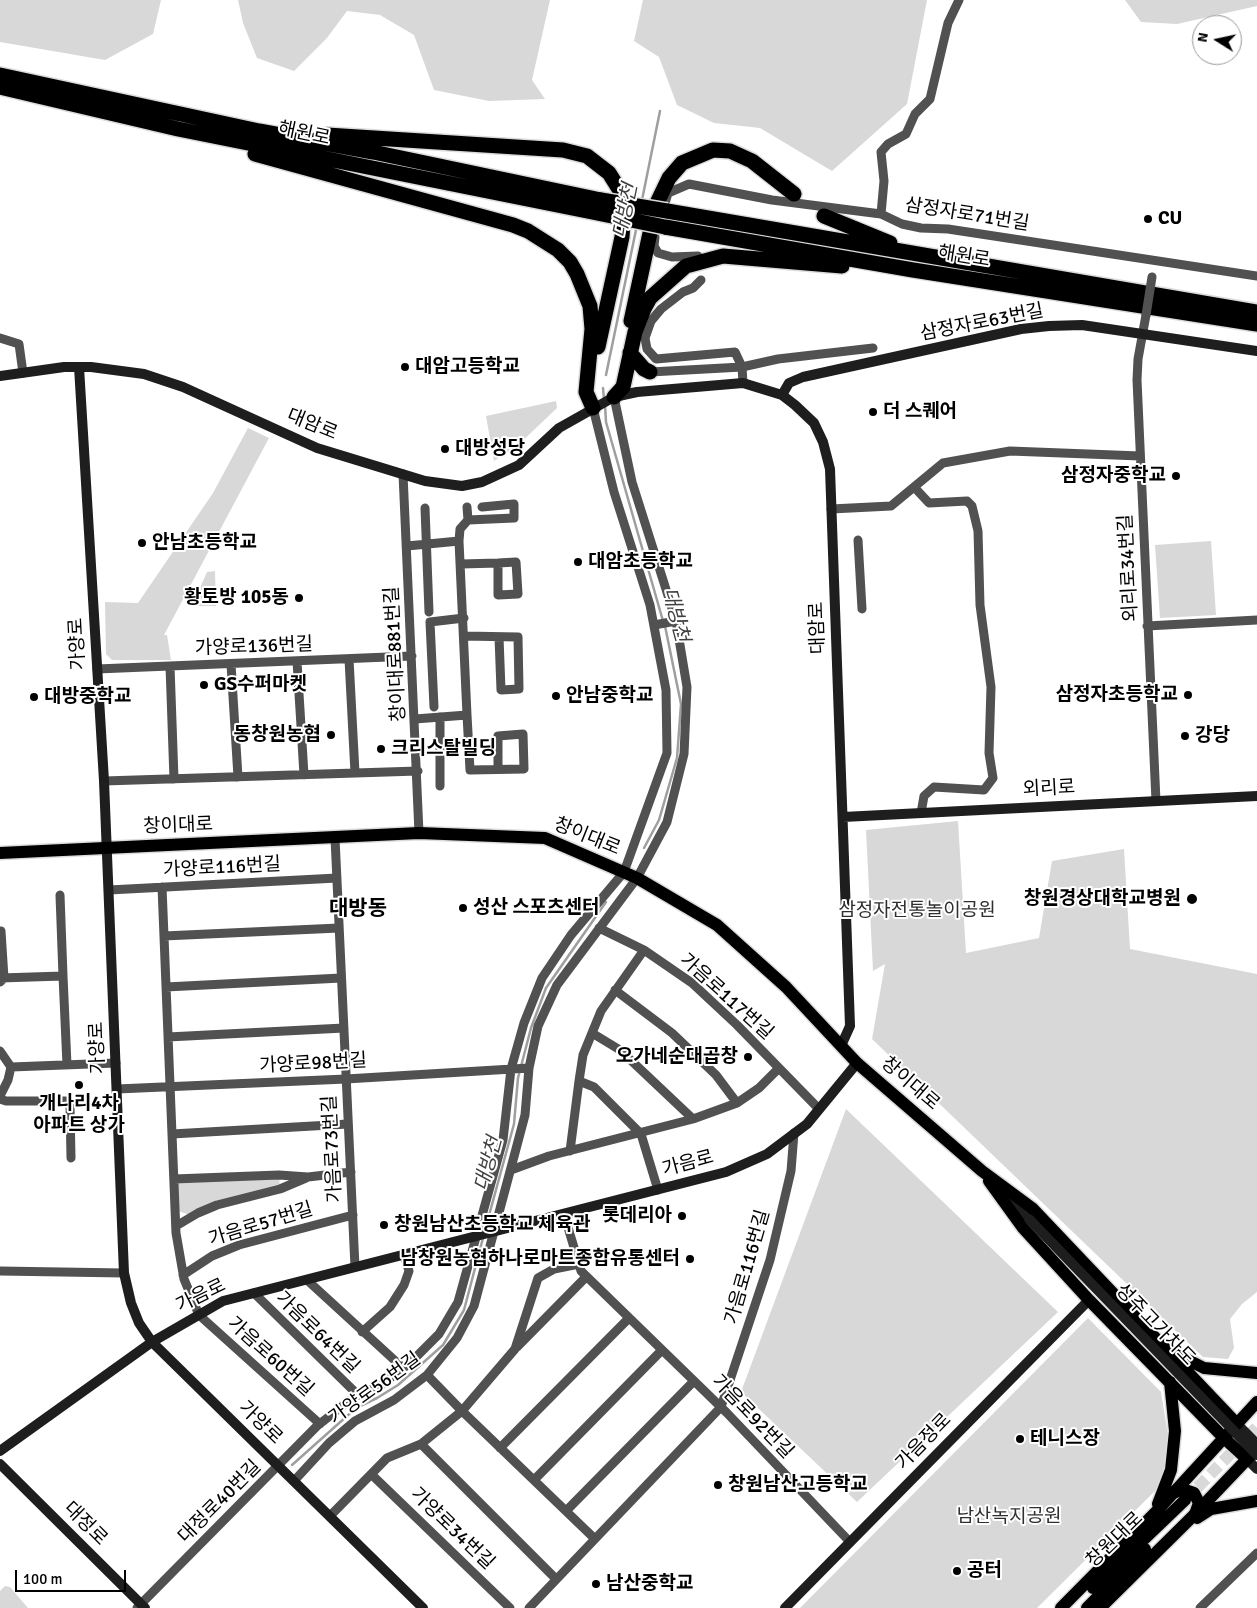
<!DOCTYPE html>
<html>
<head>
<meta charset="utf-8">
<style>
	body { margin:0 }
	#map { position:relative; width:1257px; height:1608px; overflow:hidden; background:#fff; font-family:Signika,sans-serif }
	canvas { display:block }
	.north { position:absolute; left:1192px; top:15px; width:50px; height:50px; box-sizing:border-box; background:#fff; border:1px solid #999; border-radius:50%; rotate:280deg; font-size:14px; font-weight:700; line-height:20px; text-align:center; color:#000 }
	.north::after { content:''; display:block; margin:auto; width:18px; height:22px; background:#000; clip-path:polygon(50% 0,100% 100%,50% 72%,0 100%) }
	.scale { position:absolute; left:15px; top:1570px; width:111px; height:22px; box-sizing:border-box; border:2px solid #000; border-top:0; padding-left:6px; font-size:15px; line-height:18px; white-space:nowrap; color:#000; -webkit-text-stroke:4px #fff; paint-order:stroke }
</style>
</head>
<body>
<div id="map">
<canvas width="1257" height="1608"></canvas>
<div class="north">N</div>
<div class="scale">100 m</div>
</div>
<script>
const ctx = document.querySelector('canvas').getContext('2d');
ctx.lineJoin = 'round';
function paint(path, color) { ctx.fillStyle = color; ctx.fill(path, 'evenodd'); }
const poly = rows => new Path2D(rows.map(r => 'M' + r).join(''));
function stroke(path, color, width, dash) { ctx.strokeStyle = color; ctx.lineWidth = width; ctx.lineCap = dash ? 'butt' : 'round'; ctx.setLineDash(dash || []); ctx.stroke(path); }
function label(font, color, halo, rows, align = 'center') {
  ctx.font = font + ' Signika,"Noto Sans KR",sans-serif'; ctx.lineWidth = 4; ctx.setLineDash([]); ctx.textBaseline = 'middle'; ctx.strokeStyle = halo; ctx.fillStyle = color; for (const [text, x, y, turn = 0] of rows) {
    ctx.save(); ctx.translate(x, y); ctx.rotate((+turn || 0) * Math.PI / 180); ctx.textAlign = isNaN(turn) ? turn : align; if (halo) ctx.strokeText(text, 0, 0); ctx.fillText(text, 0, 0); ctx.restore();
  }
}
paint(poly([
	[0,0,161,0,153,34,105,60,0,42],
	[238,0,550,0,532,80,545,99,489,101,434,90,414,35,380,15,347,11,327,38,294,71,257,58,243,23],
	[643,0,927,0,907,104,832,171,760,128,714,123,677,105,659,57,634,41],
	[1125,0,1257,0,1257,6,1177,24,1141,22],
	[556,401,557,408,517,446,494,461,486,416],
	[248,428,269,438,164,635,167,635,171,660,112,660,106,654,105,602,138,603,213,493],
	[1211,541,1216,615,1160,618,1155,545],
	[215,571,216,606,192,606,207,572],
	[958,821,966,953,1039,938,1052,861,1124,849,1130,949,1257,974,1257,1292,1242,1304,1230,1319,1234,1348,1228,1359,1203,1357,872,1039,885,964,873,971,866,830],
	[846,1109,1058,1312,857,1502,741,1392],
	[279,1175,280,1189,193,1216,175,1210,174,1179],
	[1088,1318,1161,1392,1170,1448,1158,1488,1037,1608,800,1608],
	[5,1586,10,1587,28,1608,0,1608,0,1591]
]), '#d8d8d8');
stroke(poly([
	[642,200,660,111],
	[606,375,637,225],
	[603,388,604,399],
	[605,405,606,422,663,621],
	[644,848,659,820,677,758,681,704,665,626],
	[485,1230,514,1124,518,1078,531,1028,546,988,606,902],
	[292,1465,356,1408,377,1398,398,1385,443,1345,464,1310,483,1238]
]), '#9f9f9f', 2.5);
stroke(poly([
	[1185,1500,1257,1427]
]), '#d9d9d9', 12, [12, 6]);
const primary = poly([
	[0,853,419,833,545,838,637,878,717,925,786,987,857,1063,982,1171,1032,1208,1236,1423],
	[989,1181,1023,1228,1089,1300,1224,1438,1247,1459],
	[1176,1354,1204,1368,1257,1373],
	[1172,1494,1182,1489,1194,1493,1199,1503,1195,1514],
	[1158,1504,1171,1470,1175,1431,1170,1382],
	[1197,1518,1211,1509,1257,1501],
	[1093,1588,1185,1500],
	[1061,1608,1154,1514,1257,1402],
	[1087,1608,1145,1549],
	[1100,1608,1193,1516,1252,1454]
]);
const highway = poly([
	[0,75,259,131,373,152,601,200],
	[0,87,178,129,602,214],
	[327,135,563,150,587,156,609,173,619,189,624,209,622,237,598,347],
	[255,154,513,225,528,231,558,250,570,262,577,274,590,306,592,329,586,392,593,408],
	[667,211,1257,312],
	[824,216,890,243],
	[665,227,913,270,1257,324],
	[631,321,656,205,669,178,682,163,713,150,730,151,752,161,794,194],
	[630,353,644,369,650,372],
	[614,397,623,387,635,332,644,309,650,298,686,266,723,256,842,266]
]);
stroke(primary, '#dbdbdb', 15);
stroke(highway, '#dbdbdb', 18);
stroke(poly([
	[959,0,948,23,930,99,915,114,906,134,888,144,881,152,884,181,881,214,902,224,921,228,948,229,1257,276],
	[666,200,668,193,689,184,772,200,881,214],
	[655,237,654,246,658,253,672,257,698,256],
	[701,280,693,288,683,292,661,309,651,321,645,338,647,349,656,359,735,352,742,367,743,383],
	[1146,315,1138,359,1137,380,1156,801],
	[0,338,19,344,23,373],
	[650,372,742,367,778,359,873,348],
	[403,474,419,833],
	[915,488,929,503,967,501,972,506,978,531,980,605,991,687,989,753,993,778,984,790,934,787,924,796,921,813],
	[467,507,468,520,460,529,459,541,467,715],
	[425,508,429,612],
	[831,509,891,506,943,463,1010,451,1140,456],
	[468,520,514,518,514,504,482,507],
	[858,540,862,609],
	[407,546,459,541],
	[461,564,498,563,516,562,518,594,498,595,498,563],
	[654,625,676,621],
	[1147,626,1257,620],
	[464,636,518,637,519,689,501,690,499,637],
	[349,659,355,773],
	[297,661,304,775],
	[231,664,238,777],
	[170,666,174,779],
	[97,669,412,656],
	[434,707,430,622,464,618],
	[415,719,467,715,470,770,524,769,523,734,498,736,498,769],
	[104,781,418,771],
	[440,786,440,717],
	[335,838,355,1267],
	[162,887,176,1233,184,1279,199,1315,320,1424],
	[109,890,337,878],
	[60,895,63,976],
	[599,928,644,950,692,983,737,1025,818,1108],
	[164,936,339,928],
	[644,950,601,1011,583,1055,579,1081,594,1087,641,1134,658,1190],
	[0,978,63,976,67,1065],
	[0,982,4,978,1,931],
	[166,987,341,978],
	[615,990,672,1033,716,1075,737,1103],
	[592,1033,620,1050,693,1119],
	[168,1037,344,1028],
	[0,1051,11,1067,8,1080,0,1096],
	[11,1067,116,1063],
	[117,1089,346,1079,529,1068],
	[0,1099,6,1101,66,1101,70,1106,71,1158],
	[172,1134,348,1124],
	[570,1151,579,1081],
	[511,1170,549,1156,693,1119,737,1103,759,1088,779,1068],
	[174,1179,279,1175,308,1177,351,1172],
	[564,1214,581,1271,727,1413,850,1542],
	[176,1226,198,1213,217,1205,280,1189,306,1178],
	[0,1271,124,1273],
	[183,1275,212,1256,239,1245,353,1215],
	[307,1280,403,1368],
	[254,1293,358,1395],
	[362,1332,390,1307,404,1285,409,1271,404,1255],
	[517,1347,586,1277],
	[427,1375,462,1411,595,1539],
	[421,1444,556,1579],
	[500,1448,629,1318],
	[371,1474,510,1608],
	[534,1480,662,1350],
	[294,1481,329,1443,355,1421,394,1400,427,1375,457,1338,474,1306,516,1149,525,1115,529,1068,538,1026,557,985,637,878,667,822,684,754,687,687,676,621,632,482,614,397],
	[566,1511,694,1381],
	[330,1516,387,1458,421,1444,462,1411,515,1349,538,1278,554,1269,579,1264],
	[137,1608,317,1426,354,1397,381,1385,410,1363,439,1334,458,1302,503,1140,511,1069,524,1023,542,978,571,935,624,872,667,753,666,690,650,605,614,492,593,408],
	[529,1608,721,1407,770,1260,791,1171,794,1133],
	[1200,1608,1257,1553]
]), '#515151', 9);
stroke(poly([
	[79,367,104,781,124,1273,131,1303,139,1323,152,1342,423,1608],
	[0,376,64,367,91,367,144,374,183,387,317,448,425,481,462,486,482,482,519,465,559,428,614,397,637,392,743,383,782,395,795,405,814,423,823,442,830,469,850,1026,841,1046],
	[782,395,789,383,803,377,1021,329,1049,326,1082,325,1257,351],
	[843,817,1257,796],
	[1003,1193,1029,1219],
	[1236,1423,1257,1444],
	[0,1451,152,1342,223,1301,726,1172,767,1154,807,1124,857,1063],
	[1247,1459,1257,1469],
	[0,1464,145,1608],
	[785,1608,1089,1300]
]), '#1e1e1e', 10);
stroke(primary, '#000', 12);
stroke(highway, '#000', 15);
const highwayBridge = poly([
	[601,200,667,211],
	[602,214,665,227]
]);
stroke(highwayBridge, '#dbdbdb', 18, []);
stroke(poly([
	[1146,315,1152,277]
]), '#515151', 9);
stroke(poly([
	[1029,1219,1257,1455]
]), '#1e1e1e', 10);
stroke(highwayBridge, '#000', 15);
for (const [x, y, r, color] of [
	[1148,219,5,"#000"],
	[405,367,5,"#000"],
	[873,412,5,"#000"],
	[445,449,5,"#000"],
	[1176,476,5,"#000"],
	[142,543,5,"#000"],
	[578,562,5,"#000"],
	[299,598,5,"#000"],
	[204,685,5,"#000"],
	[1188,695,5,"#000"],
	[556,696,5,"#000"],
	[34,697,5,"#000"],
	[331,735,5,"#000"],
	[1185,736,5,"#000"],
	[381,749,5,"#000"],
	[1192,899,6,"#000"],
	[463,908,5,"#000"],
	[748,1057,5,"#000"],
	[79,1085,5,"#000"],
	[682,1216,5,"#000"],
	[384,1225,5,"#000"],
	[690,1259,5,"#000"],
	[1020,1439,5,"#000"],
	[718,1485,5,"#000"],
	[957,1571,5,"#000"],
	[596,1584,5,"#000"]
]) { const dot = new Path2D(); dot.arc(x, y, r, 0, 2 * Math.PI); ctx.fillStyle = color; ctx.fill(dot); stroke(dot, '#fff', 2); }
label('19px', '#000', '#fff', [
	["해원로",304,134,12],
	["삼정자로71번길",967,215,9],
	["해원로",964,257,9],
	["삼정자로63번길",982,323,-11],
	["대암로",312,425,22],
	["외리로34번길",1129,568,-93],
	["대암로",818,628,-92],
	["가양로",78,644,-93],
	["가양로136번길",254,647,-2],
	["창이대로881번길",396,654,-93],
	["외리로",1049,789,-3],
	["창이대로",178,826,-2],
	["창이대로",587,837,22],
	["가양로116번길",222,868,-3],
	["가음로117번길",726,997,42],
	["가양로",98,1048,-92],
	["가양로98번길",313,1064,-3],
	["창이대로",910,1084,41],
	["가음로73번길",333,1149,-93],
	["가음로",688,1164,-15],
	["가음로57번길",261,1225,-17],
	["가음로116번길",748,1267,-74],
	["가음로",201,1296,-26],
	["성주고가차도",1155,1325,46],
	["가음로64번길",317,1333,44],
	["가음로60번길",270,1357,42],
	["가양로56번길",375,1389,-36],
	["가음로92번길",752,1417,46],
	["가양로",260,1423,44],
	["가음정로",924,1442,-46],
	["대정로40번길",220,1502,-45],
	["대정로",85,1524,45],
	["가양로34번길",452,1529,44],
	["창원대로",1115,1540,-44]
]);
label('bold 19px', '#000', '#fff', [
	["CU",1158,219],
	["대암고등학교",415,367],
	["더 스퀘어",883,412],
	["대방성당",455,449],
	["삼정자중학교",1166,476,"right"],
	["안남초등학교",152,543],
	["대암초등학교",588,562],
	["황토방 105동",289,598,"right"],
	["GS수퍼마켓",214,685],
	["삼정자초등학교",1178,695,"right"],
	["안남중학교",566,696],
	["대방중학교",44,697],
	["동창원농협",321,735,"right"],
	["강당",1195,736],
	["크리스탈빌딩",391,749],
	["창원경상대학교병원",1181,899,"right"],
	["성산 스포츠센터",473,908],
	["오가네순대곱창",738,1057,"right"],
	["개나리4차",79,1104,"center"],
	["아파트 상가",79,1126,"center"],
	["롯데리아",672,1216,"right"],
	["창원남산초등학교 체육관",394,1225],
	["남창원농협하나로마트종합유통센터",680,1259,"right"],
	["테니스장",1030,1439],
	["창원남산고등학교",728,1485],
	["공터",967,1571],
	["남산중학교",606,1584]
], 'left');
label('19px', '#2f2f2f', '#fff', [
	["삼정자전통놀이공원",917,911],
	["남산녹지공원",1009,1517]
]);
label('italic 20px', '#404040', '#fff', [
	["대방천",626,211,-78],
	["대방천",675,615,75],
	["대방천",489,1164,-75]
]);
label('bold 21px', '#000', '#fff', [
	["대방동",358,909]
]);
</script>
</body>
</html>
